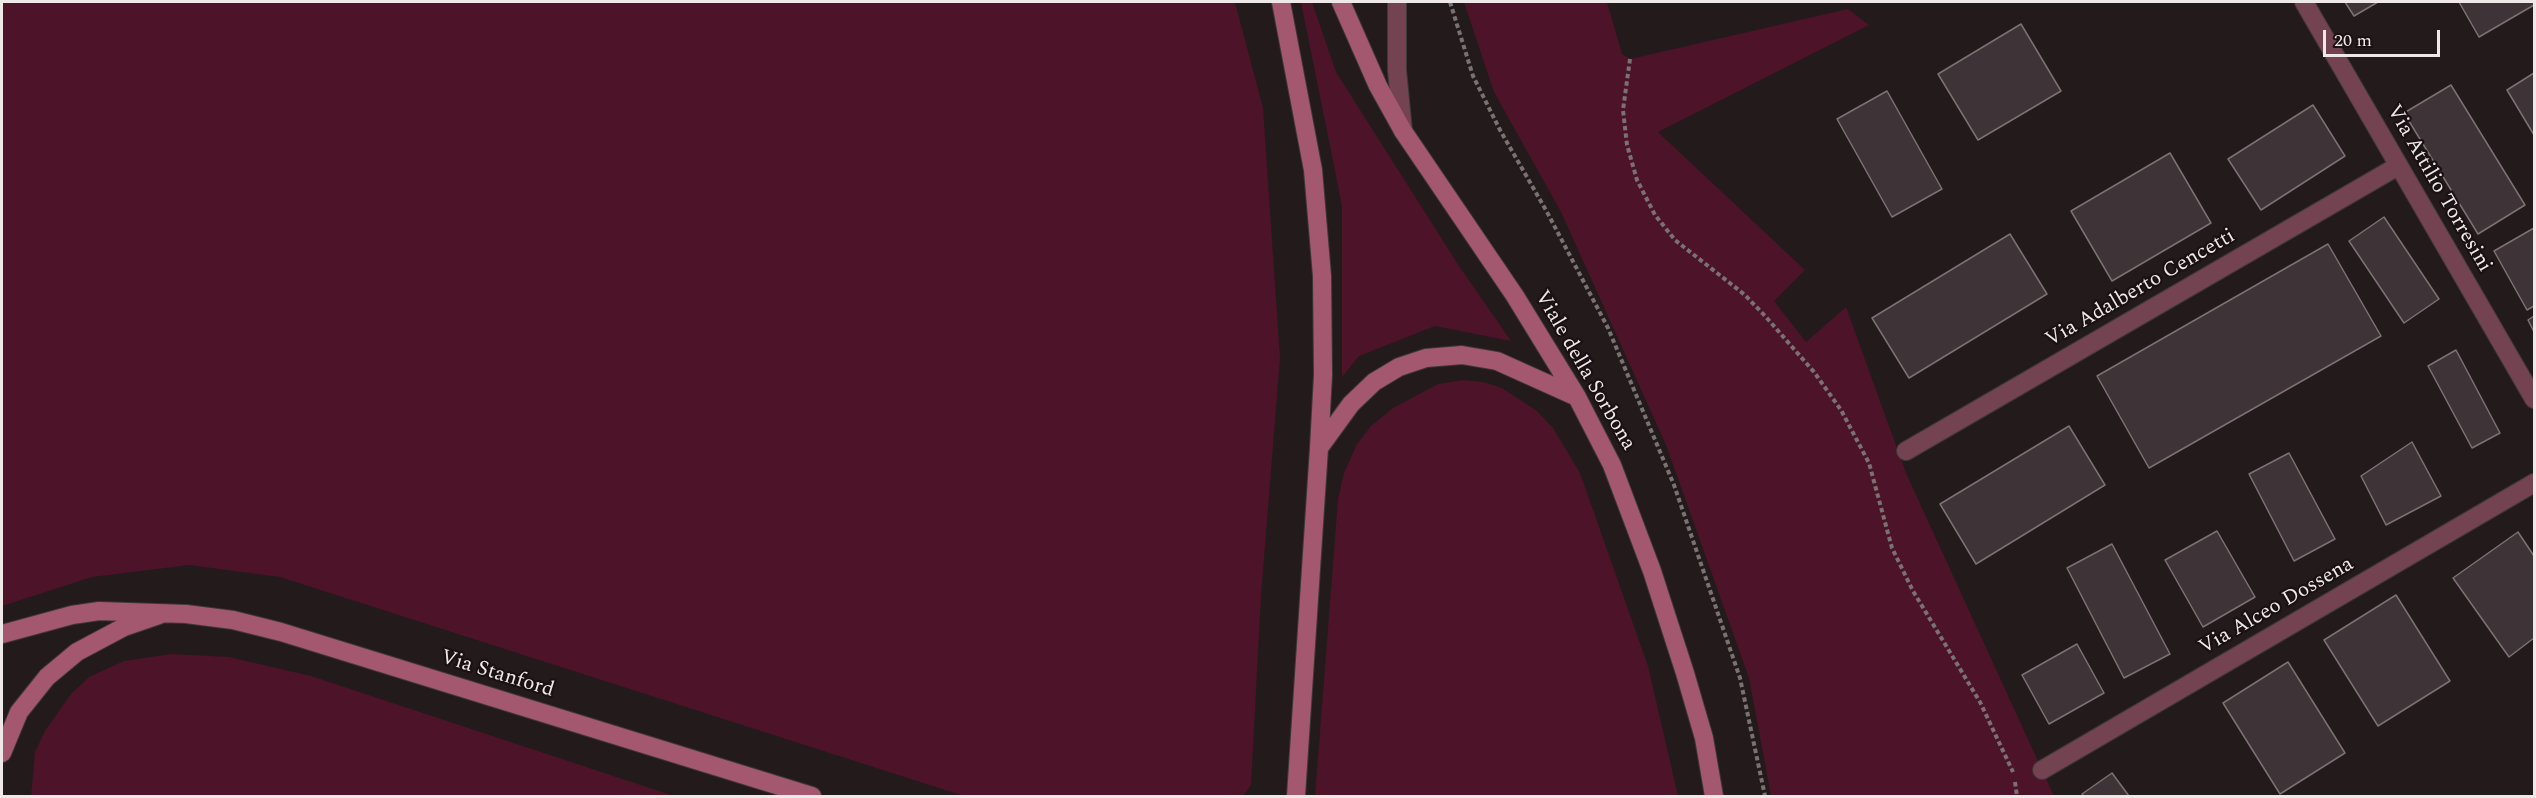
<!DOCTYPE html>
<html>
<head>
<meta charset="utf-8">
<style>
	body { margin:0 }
	#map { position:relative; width:2536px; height:798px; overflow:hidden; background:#231a1c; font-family:Spectral,serif }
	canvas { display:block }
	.frame { position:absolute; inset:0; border:3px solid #eee8e9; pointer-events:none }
	.scale { position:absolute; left:2323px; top:30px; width:117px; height:27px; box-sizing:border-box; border:3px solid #eee8e9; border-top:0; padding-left:8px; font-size:18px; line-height:21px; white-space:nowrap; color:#eee8e9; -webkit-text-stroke:4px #191113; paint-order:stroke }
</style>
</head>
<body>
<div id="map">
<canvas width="2536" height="798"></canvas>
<div class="frame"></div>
<div class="scale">20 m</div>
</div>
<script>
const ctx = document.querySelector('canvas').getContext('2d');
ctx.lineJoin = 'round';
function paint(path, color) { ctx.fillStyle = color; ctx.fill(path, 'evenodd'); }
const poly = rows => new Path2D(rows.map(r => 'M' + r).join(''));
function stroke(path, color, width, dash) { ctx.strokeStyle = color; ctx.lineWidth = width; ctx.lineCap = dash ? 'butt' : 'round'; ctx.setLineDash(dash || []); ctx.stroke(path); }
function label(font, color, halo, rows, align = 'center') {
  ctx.font = font + ' Spectral,serif'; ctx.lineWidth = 4.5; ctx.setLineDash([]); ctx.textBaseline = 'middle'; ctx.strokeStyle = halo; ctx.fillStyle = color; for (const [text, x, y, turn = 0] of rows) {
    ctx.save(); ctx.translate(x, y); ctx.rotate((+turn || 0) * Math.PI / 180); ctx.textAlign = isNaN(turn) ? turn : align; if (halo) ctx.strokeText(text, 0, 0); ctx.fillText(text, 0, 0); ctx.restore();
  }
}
paint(poly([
	[2,2,1235,2,1263,108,1280,358,1261,596,1251,785,1243,796,964,796,280,577,189,565,92,577,2,606],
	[1301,2,1312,2,1336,72,1459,266,1511,341,1435,326,1359,356,1342,377,1342,206],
	[1464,2,1607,2,1622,54,1630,59,1848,9,1869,25,1658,132,1805,270,1774,301,1806,342,1846,307,1906,473,2054,796,1771,796,1749,678,1666,445,1561,212,1494,92],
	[1463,380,1483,382,1502,388,1537,411,1553,428,1580,473,1648,666,1678,796,1315,796,1338,499,1344,473,1357,444,1371,426,1393,408,1438,384],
	[171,654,229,657,311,676,674,796,31,796,35,752,45,731,71,694,89,677,124,661]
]), '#4c1329');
const building = poly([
	[2345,2,2378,2,2354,16,2345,2],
	[2459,2,2533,2,2534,5,2479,37,2459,2],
	[2021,24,2061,91,1978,140,1938,74,2021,24],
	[2534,73,2534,135,2507,90,2534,73],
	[2451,85,2525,205,2478,234,2404,113,2451,85],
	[1887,91,1942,189,1892,217,1837,119,1887,91],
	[2313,105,2345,156,2261,210,2228,159,2313,105],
	[2170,153,2211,223,2112,281,2071,211,2170,153],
	[2384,217,2439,299,2404,323,2349,241,2384,217],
	[2534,228,2534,306,2527,310,2494,251,2534,228],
	[2010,234,2047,294,1909,378,1872,318,2010,234],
	[2328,244,2381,336,2149,468,2097,376,2328,244],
	[2534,316,2534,332,2528,320,2534,316],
	[2456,350,2500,433,2472,448,2428,366,2456,350],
	[2069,426,2105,485,1976,564,1940,504,2069,426],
	[2412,442,2441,496,2386,525,2361,476,2412,442],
	[2289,453,2335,539,2294,561,2249,474,2289,453],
	[2217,531,2255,597,2203,627,2165,560,2217,531],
	[2518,532,2534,556,2534,638,2509,657,2453,578,2518,532],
	[2112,544,2170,654,2124,678,2067,568,2112,544],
	[2396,595,2450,681,2378,726,2324,640,2396,595],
	[2077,644,2104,693,2049,724,2022,675,2077,644],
	[2288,662,2345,753,2280,794,2223,703,2288,662],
	[2112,773,2129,796,2084,796,2082,794,2112,773]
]);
paint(building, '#3e3437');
stroke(building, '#7c7173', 1.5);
const lane = poly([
	[1397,2,1397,70,1403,131]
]);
const street = poly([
	[2304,2,2534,399],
	[1906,451,2398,166],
	[2042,770,2534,483]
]);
const secondary = poly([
	[1281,2,1313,170,1322,276,1323,375,1319,448,1296,796],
	[1341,2,1378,86,1403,131,1515,296,1577,397,1612,465,1652,571,1685,673,1704,738,1714,796],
	[1319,448,1351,404,1374,382,1399,367,1426,358,1462,355,1497,361,1577,397],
	[2,634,72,615,99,611,186,614,233,620,281,632,812,796],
	[2,753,19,712,47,677,77,652,124,627,159,615]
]);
stroke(lane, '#3f3739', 20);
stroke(street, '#3f3739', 20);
stroke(secondary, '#3f3739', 20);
stroke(poly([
	[1450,2,1473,76,1500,130,1547,212,1608,328,1674,485,1740,678,1765,796],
	[1630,59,1623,110,1627,145,1637,180,1655,215,1675,240,1745,295,1766,317,1814,372,1841,410,1869,463,1892,548,1913,591,1980,702,2013,772],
	[2015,782,2017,796]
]), '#797172', 4, [4.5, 3]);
stroke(lane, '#734352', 18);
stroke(street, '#734352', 18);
stroke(secondary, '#a45870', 18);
label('21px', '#eee8e9', '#191113', [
	["Via Attilio Torresini",2438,189,60],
	["Via Adalberto Cencetti",2141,289,-30],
	["Viale della Sorbona",1584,371,60],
	["Via Alceo Dossena",2277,607,-30],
	["Via Stanford",497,675,17]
]);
</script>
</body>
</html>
